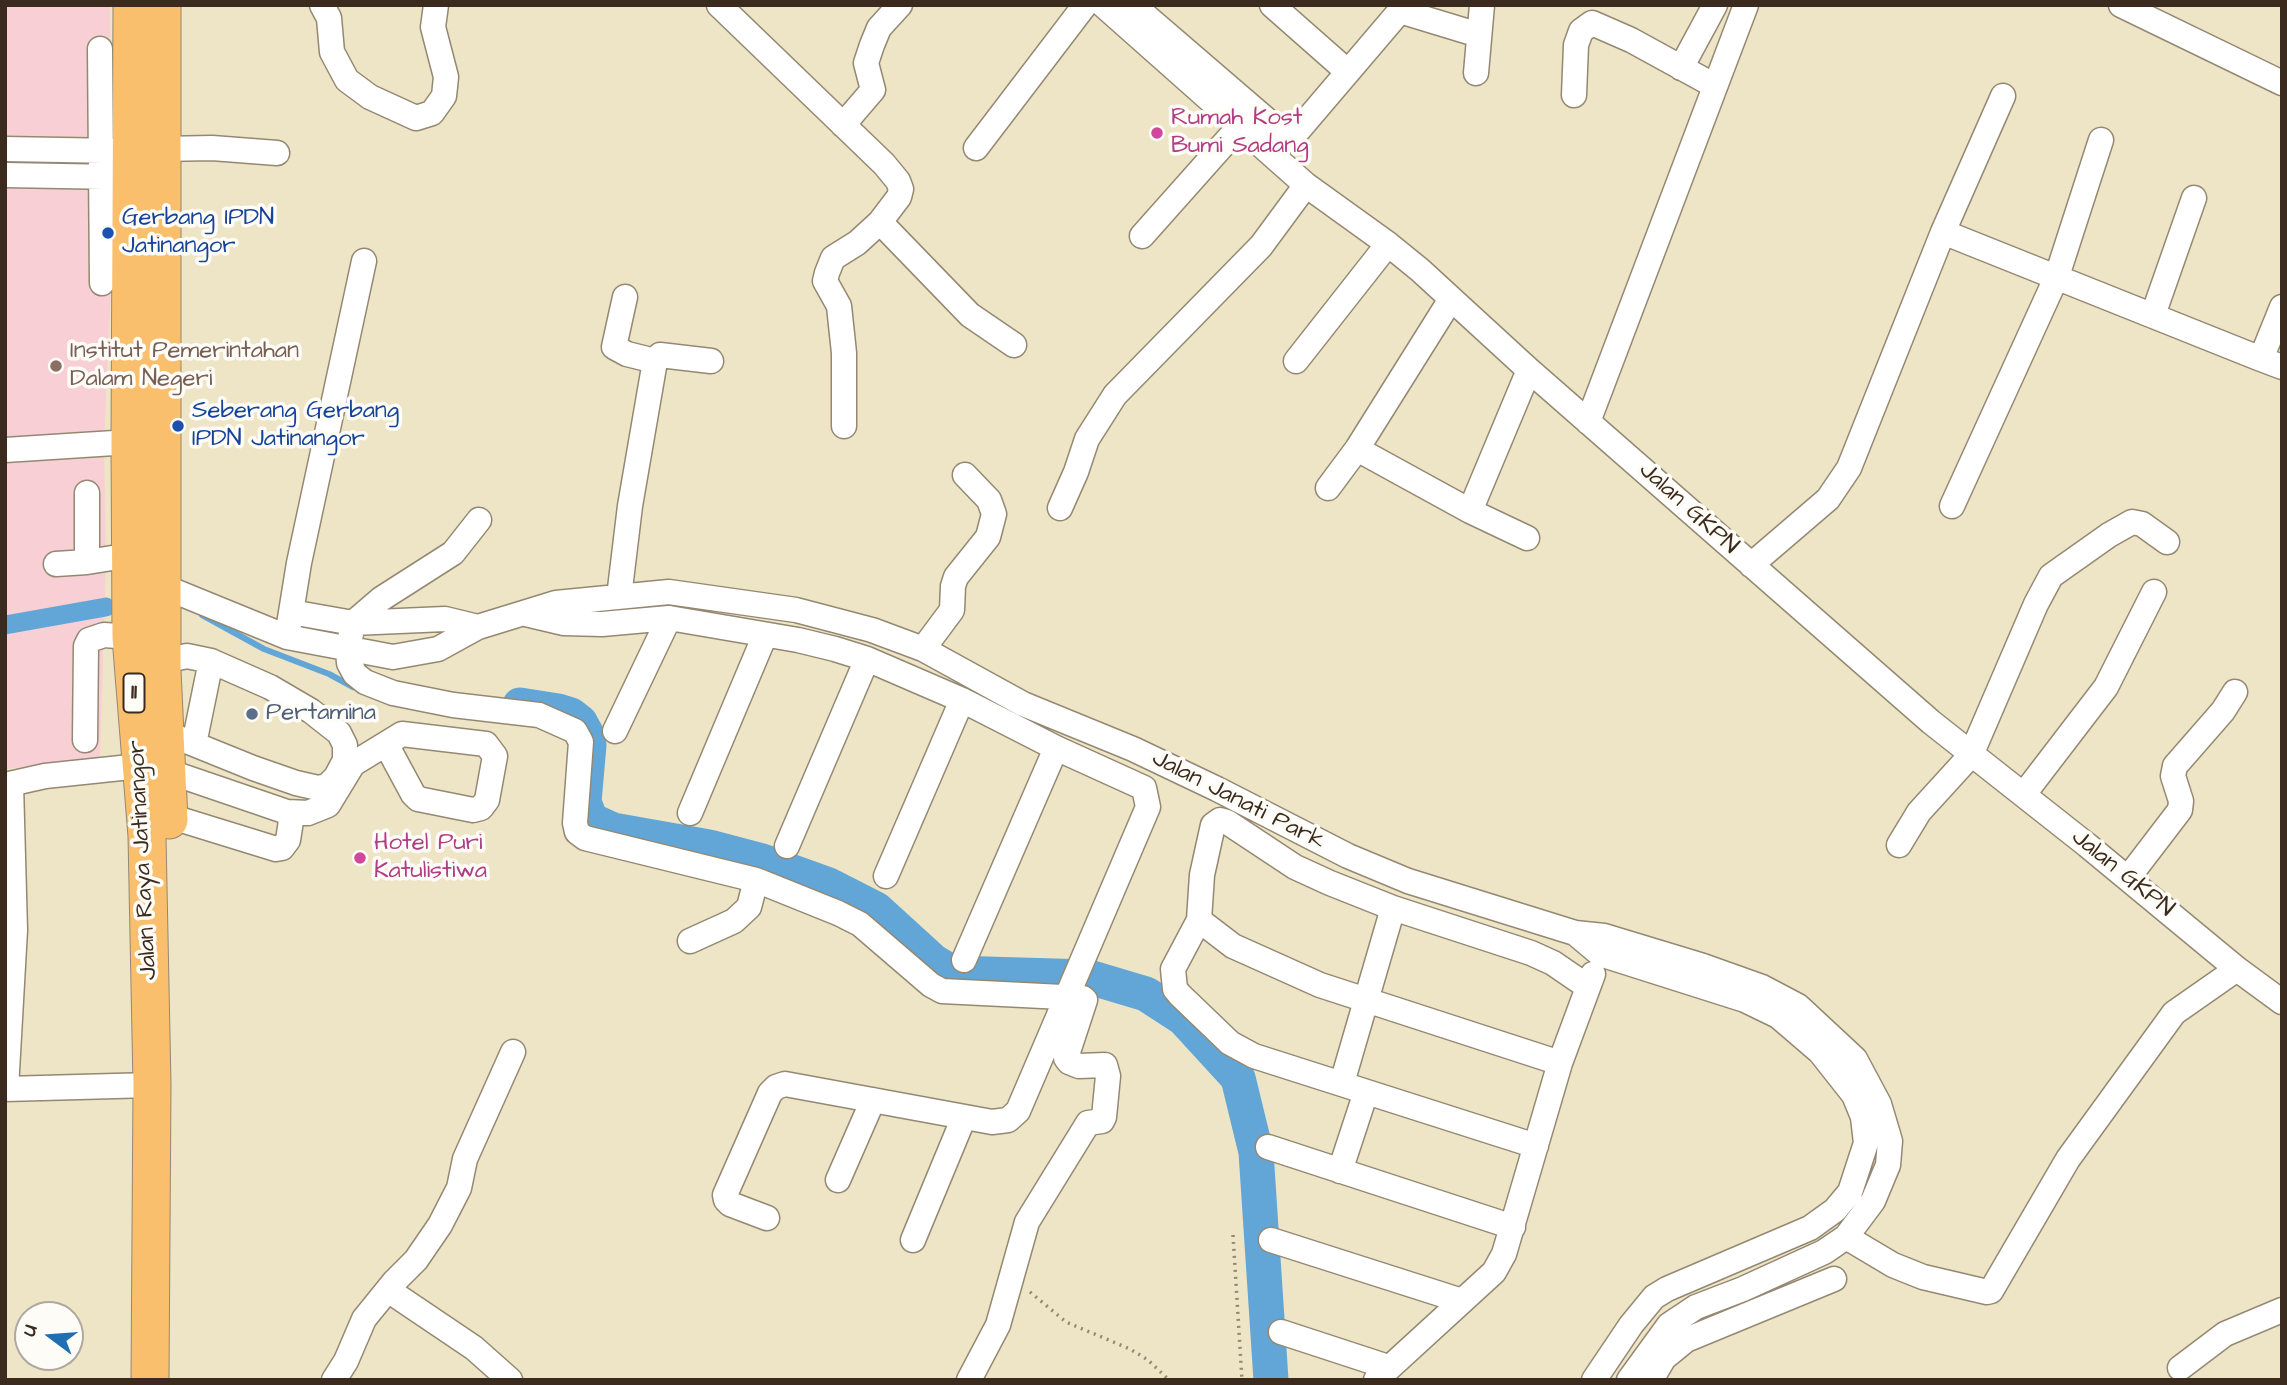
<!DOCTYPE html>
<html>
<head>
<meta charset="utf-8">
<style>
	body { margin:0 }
	#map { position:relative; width:2287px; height:1385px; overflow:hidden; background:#eee5c7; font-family:"Architects Daughter",sans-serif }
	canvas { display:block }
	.frame { position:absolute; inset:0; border:7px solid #3b2a1e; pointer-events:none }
	.north { position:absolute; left:14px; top:1301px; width:70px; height:70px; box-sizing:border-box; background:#fdfcf7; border:2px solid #afa8a0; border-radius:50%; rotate:286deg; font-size:19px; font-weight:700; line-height:28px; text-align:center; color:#3b2a1e }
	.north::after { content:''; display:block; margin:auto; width:24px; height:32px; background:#1f6fb2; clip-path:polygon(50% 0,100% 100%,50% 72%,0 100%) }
</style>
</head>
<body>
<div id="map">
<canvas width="2287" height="1385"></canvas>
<div class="frame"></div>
<div class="north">U</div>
</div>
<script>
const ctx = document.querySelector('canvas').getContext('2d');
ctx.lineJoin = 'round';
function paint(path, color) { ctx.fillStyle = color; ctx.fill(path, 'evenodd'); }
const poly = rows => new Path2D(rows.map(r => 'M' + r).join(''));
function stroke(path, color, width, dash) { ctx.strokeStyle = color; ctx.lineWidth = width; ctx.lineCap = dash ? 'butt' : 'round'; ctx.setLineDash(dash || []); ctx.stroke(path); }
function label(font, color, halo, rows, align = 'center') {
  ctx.font = font + ' "Architects Daughter",sans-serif'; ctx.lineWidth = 7; ctx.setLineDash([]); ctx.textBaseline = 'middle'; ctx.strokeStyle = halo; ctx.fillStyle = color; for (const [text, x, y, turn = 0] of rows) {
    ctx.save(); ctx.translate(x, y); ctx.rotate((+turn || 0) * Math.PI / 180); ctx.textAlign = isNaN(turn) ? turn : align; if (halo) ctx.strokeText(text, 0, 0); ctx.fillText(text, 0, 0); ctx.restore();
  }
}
paint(poly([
	[5,5,110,5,111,288,104,444,106,559,100,758,5,769]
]), '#f7cfd4');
stroke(poly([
	[202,615,264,649,329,674,353,687]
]), '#62a6d7', 6);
stroke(poly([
	[5,625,106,607]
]), '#62a6d7', 19);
stroke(poly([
	[520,705,558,711,571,715,580,722,586,733,589,745,584,802,591,820,613,830,709,847,762,861,829,885,876,909,933,961,953,973,1089,977,1146,994,1183,1018,1238,1078,1256,1152,1271,1380]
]), '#62a6d7', 35);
const minor = poly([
	[322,5,329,18,332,52,347,80,370,97,416,118,432,113,444,96,446,77,433,27,436,5],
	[719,5,884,164,898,181,901,189,899,197,880,222,857,243,833,258,827,273,825,281,839,306,844,353,844,426],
	[1103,5,1306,185,1388,244,1420,270,1529,370,1931,722,2087,845,2237,969,2282,1002],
	[1133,5,1290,140,1405,5],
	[1272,5,1348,72],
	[2121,5,2282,83],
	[1400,11,1479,35],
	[100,49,102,283],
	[1681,68,1715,5],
	[1476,73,1482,5],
	[1574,95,1576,45,1581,31,1592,23,1631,40,1715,86],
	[843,125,873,90,866,63,872,45,879,28,900,5],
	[976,148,1085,5],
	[5,149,117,151],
	[161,149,212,148,277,153],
	[5,175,117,177],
	[880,222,970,315,1014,345],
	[1943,232,2261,359,2282,307],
	[1142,236,1239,127],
	[2153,315,2194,198],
	[2261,359,2282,367],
	[655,361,660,355,711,361],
	[1296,361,1388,244],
	[1588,422,1746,5],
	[1357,449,1470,511,1527,538],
	[5,450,130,442],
	[1328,488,1357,449,1451,299],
	[87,493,87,562],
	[1952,506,2057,276,2101,140],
	[1060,508,1076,472,1087,439,1115,395,1261,246,1306,185],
	[1470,511,1529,370],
	[479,520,453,553,381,599,353,623,348,650,349,663,355,674,365,682,393,693,453,705,539,715,575,731,581,742,575,823,577,832,585,838,756,880,838,913,860,924,931,985,942,991,1083,998,1085,1000,1066,1058,1069,1062,1079,1066,1105,1065,1108,1076,1104,1117,1102,1121,1088,1123,1027,1222,998,1325,969,1380],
	[56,564,87,562,131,555],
	[1751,565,1828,499,1849,468,1943,232,2003,96],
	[162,586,287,637,393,657,438,649,478,627,556,603,669,592,796,610,872,630,923,649,1023,704,1133,749,1217,789,1348,856,1408,881,1575,933,1604,936,1703,966,1762,987,1798,1006,1855,1059,1879,1104,1890,1141,1888,1165,1873,1201,1846,1237,1824,1252,1743,1289,1696,1307,1669,1325,1629,1380],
	[619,597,630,506,655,361,627,354,614,347,625,297],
	[291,612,353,623,445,619,478,627],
	[526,614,564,623,602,624,669,618,798,640,835,649,867,659,962,700,1056,748,1144,788,1148,807,1018,1111,1008,1120,992,1122,785,1084,776,1087,770,1093,725,1195,726,1200,730,1204,767,1218],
	[287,637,299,563,364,261],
	[923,649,952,610,953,586,956,577,988,537,994,514,989,500,965,475],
	[162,670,173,659,187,656,211,661,270,687,311,711,339,733,345,745,345,760,336,777,327,786,318,788,296,783,253,768,164,732],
	[615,731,669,618],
	[85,740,86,646,89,640,104,635,131,637],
	[194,744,211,661],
	[167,771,287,812,291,821,288,840,282,848,276,849,169,816],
	[5,785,45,776,140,766],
	[2024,794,2106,687,2154,592],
	[287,812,308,813,328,805,353,764,402,734,486,744,495,756,487,800,481,808,473,810,418,799,413,794,386,744],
	[690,813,765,635],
	[1899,845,1919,812,1971,755,2036,604,2051,576,2109,535,2132,522,2142,524,2167,542],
	[787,846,867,659],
	[886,876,962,700],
	[2128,878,2180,810,2181,801,2173,776,2175,766,2223,711,2235,692],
	[1199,920,1233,946,1320,985,1560,1063],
	[1575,933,1600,954,1745,1000,1778,1016,1820,1052,1854,1095,1863,1117,1866,1143,1850,1192,1835,1210,1810,1228,1667,1289,1654,1297,1631,1325,1594,1380],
	[690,941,734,921,749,907,756,880],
	[964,960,1056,748],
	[1342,1083,1393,908],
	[5,1089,152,1085],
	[6,1089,15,930,11,784],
	[1536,1146,1254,1056,1230,1043,1180,995,1175,989,1173,969,1199,920,1202,875,1213,825,1220,820,1227,822,1295,867,1330,883,1393,908,1531,953,1553,963,1588,987],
	[1268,1147,1513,1227],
	[1340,1171,1366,1092],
	[838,1180,873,1100],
	[1846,1237,1893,1265,1923,1277,1987,1292,1991,1291,2068,1159,2174,1013,2237,969],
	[913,1240,964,1117],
	[1271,1240,1462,1301],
	[388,1290,474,1348,510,1380],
	[1281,1332,1388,1367],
	[2180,1368,2225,1334,2282,1310],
	[334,1380,346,1361,364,1319,394,1282,416,1260,440,1225,459,1188,465,1159,513,1052],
	[1376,1380,1494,1272,1504,1254,1560,1063,1593,974],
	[1651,1380,1664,1358,1686,1340,1834,1279]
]);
const highway = poly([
	[132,5,130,442,131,637,147,836,152,1085,150,1380],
	[162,5,162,670,169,820]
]);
stroke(minor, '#948872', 27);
stroke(highway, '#948872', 39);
stroke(poly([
	[1233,1235,1242,1380],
	[1030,1292,1066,1322,1130,1349,1148,1360,1169,1380]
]), '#948872', 3.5, [2, 5]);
stroke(minor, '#fff', 24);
stroke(highway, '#f9bf6d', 37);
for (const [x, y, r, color] of [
	[1157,133,7,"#d1479c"],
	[108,233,7,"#1a4fb4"],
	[56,366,7,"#8d6e63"],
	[178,426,7,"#1a4fb4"],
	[252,714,7,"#5c6f8a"],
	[360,858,7,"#d1479c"]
]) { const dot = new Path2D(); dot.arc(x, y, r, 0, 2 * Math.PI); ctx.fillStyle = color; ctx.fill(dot); stroke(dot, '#fdfcf7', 2.5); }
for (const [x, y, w] of [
	[134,693,21]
]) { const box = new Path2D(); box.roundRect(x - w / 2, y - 19.5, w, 39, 5); ctx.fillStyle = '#fdfcf7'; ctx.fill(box); stroke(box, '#3b2a1e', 2); }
label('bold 23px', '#3b2a1e', null, [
	["11",134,693]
]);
label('24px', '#b23c85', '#fdfcf7', [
	["Rumah Kost",1171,119],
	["Bumi Sadang",1171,147],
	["Hotel Puri",374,844],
	["Katulistiwa",374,872]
], 'left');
label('24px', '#164399', '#fdfcf7', [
	["Gerbang IPDN",122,219],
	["Jatinangor",122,247],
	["Seberang Gerbang",192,412],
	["IPDN Jatinangor",192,440]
], 'left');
label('24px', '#785e54', '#fdfcf7', [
	["Institut Pemerintahan",70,352],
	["Dalam Negeri",70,380]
], 'left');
label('24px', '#3b2a1e', '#fdfcf7', [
	["Jalan GKPN",1688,509,42],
	["Jalan Janati Park",1238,801,27],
	["Jalan Raya Jatinangor",144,860,-93],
	["Jalan GKPN",2122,874,39]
]);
label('24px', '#4e5e75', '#fdfcf7', [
	["Pertamina",266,714]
], 'left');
</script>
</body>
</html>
